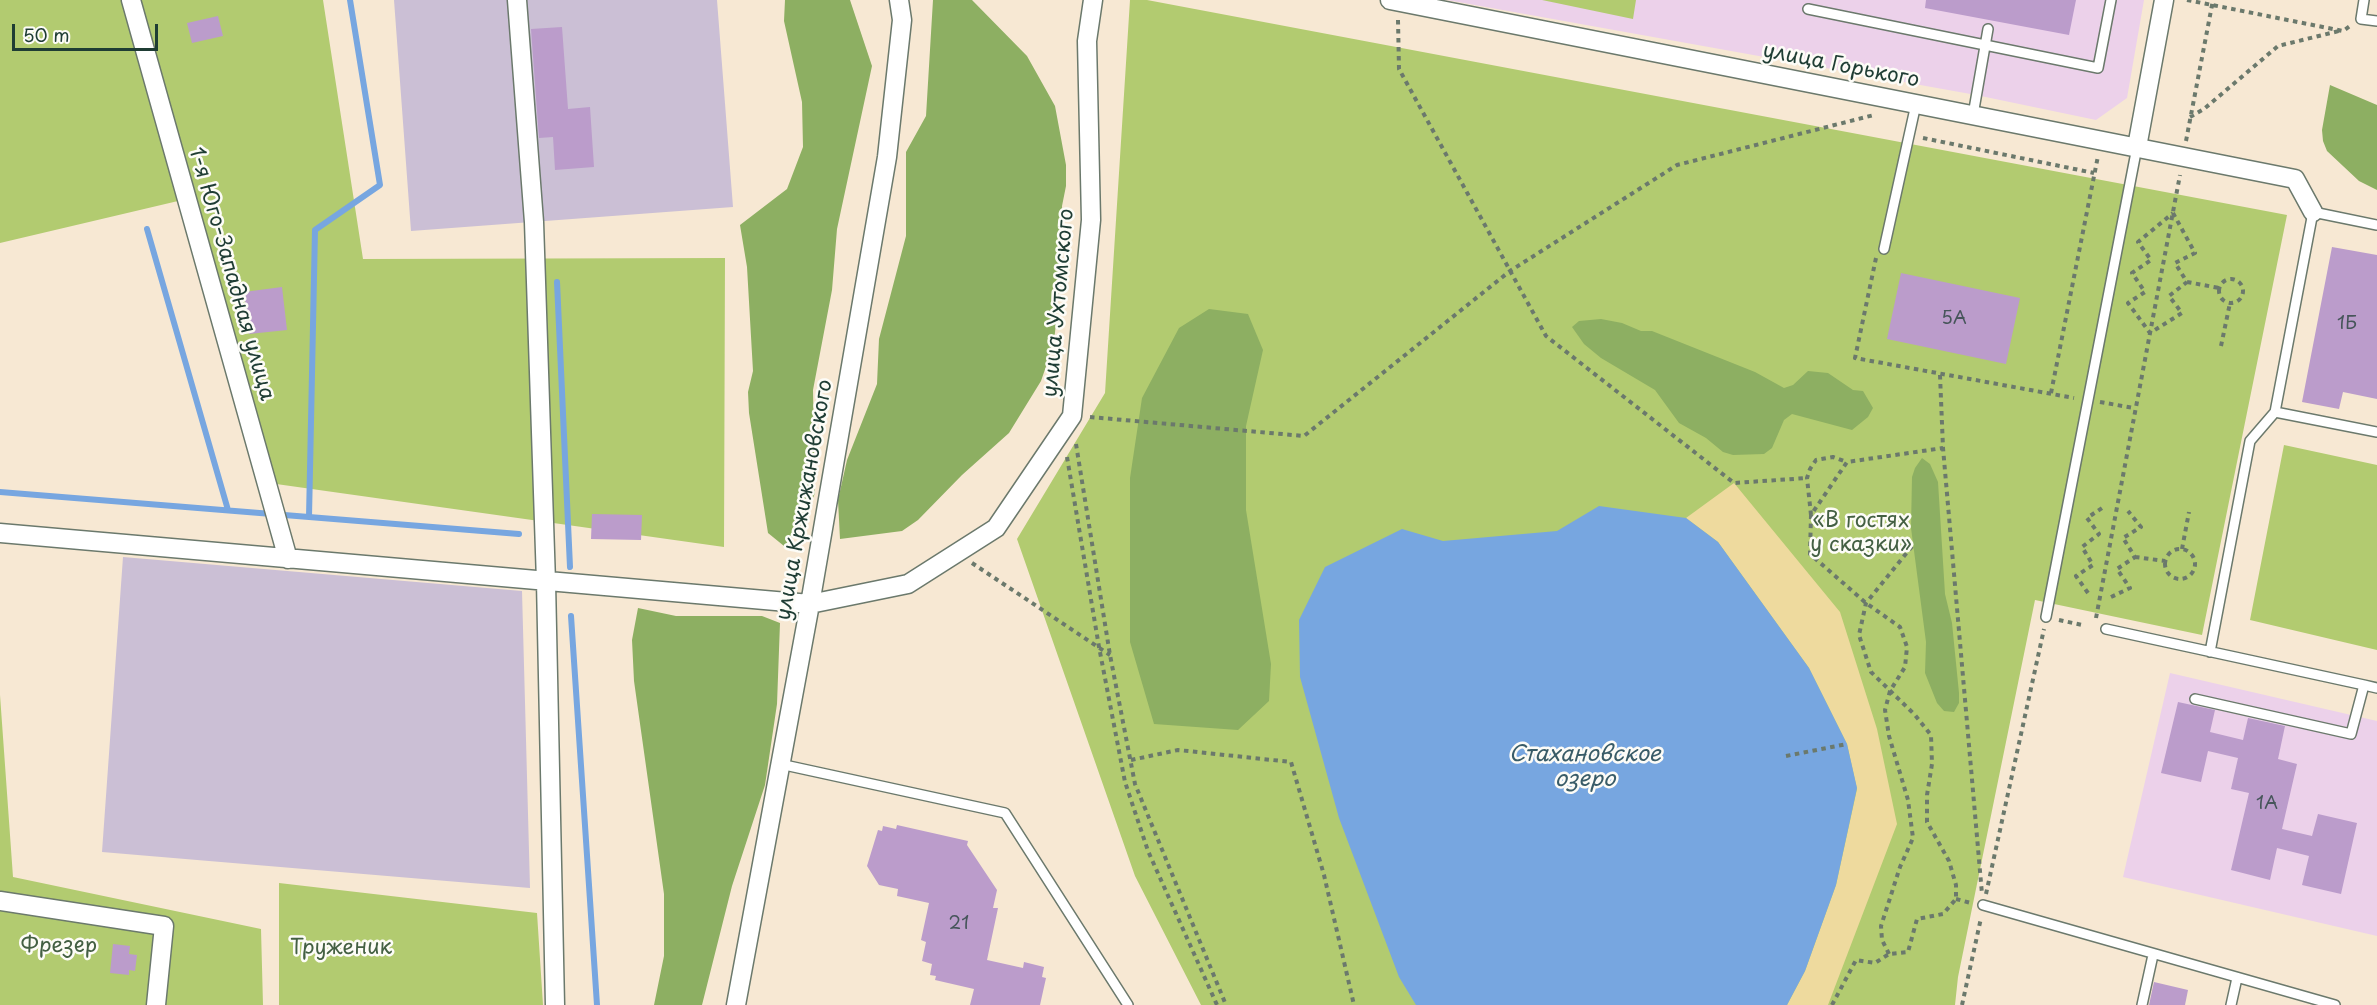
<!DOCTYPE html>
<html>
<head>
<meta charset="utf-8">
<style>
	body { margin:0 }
	#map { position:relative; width:2377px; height:1005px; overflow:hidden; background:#f7e8d3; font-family:"Playpen Sans",sans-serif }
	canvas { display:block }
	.scale { position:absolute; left:12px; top:24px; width:146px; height:27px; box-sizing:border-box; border:3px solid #1f3d34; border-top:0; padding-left:8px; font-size:18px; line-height:21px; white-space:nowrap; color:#1f3d34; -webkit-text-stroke:4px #fdfcf7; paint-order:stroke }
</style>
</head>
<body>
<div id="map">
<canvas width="2377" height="1005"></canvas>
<div class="scale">50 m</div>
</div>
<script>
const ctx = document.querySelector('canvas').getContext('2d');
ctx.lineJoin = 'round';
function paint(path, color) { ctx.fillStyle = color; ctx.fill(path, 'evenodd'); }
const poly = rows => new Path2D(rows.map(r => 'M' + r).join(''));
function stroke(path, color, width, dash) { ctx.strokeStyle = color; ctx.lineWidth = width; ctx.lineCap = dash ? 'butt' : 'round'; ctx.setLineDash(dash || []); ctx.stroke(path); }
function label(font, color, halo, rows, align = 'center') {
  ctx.font = font + ' "Playpen Sans",sans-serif'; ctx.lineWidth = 5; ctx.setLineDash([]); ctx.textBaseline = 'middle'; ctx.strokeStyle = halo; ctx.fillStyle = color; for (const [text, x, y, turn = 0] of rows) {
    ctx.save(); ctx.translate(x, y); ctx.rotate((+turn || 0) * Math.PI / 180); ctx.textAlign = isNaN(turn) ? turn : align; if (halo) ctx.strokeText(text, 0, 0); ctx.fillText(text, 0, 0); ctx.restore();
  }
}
paint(poly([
	[1447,0,2144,0,2127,98,2096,120,1976,95],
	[2170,673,2377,721,2377,936,2123,877]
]), '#ecd1ea');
paint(poly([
	[394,0,717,0,733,207,411,231],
	[123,557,522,591,530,888,102,852]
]), '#cbbfd5');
paint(poly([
	[0,0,323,0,363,259,725,258,724,547,262,482,178,201,0,243],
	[1130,0,1147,0,2287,215,2202,635,2035,600,1958,977,1955,1005,1201,1005,1135,876,1017,539,1105,393],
	[1542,0,1636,0,1633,19],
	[2284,445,2377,465,2377,650,2250,620],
	[0,695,13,877,261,929,263,1005,0,1005],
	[279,883,537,913,543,1005,279,1005]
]), '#b2cb70');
paint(poly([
	[785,0,850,0,872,66,837,229,832,290,813,390,815,493,800,531,784,546,768,533,749,413,748,392,753,371,747,267,740,225,787,189,803,147,802,102,784,21],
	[933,0,972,0,1027,56,1055,106,1066,165,1066,186,1062,206,1063,247,1054,343,1041,381,1009,433,962,475,918,520,902,531,840,539,838,500,847,460,877,384,879,339,906,236,906,152,926,116],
	[2330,85,2377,105,2377,190,2359,181,2327,151,2323,141,2322,130],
	[1209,309,1248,314,1263,350,1246,426,1246,510,1271,664,1269,701,1238,730,1154,724,1130,642,1130,478,1142,398,1179,328],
	[1601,319,1622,323,1641,331,1652,331,1755,372,1784,388,1793,385,1808,371,1828,373,1853,390,1863,391,1873,408,1868,417,1852,430,1792,414,1784,420,1772,448,1764,454,1733,455,1723,452,1706,438,1679,423,1655,390,1601,358,1584,344,1572,327,1579,321],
	[1922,458,1930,464,1938,482,1945,594,1952,623,1959,693,1959,703,1954,712,1944,711,1937,703,1925,673,1926,642,1911,528,1912,477,1915,468],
	[638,608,676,616,762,616,780,623,777,704,765,785,732,886,702,1005,654,1005,664,956,664,894,634,681,632,640]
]), '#8daf62');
paint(poly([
	[1734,483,1840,612,1877,729,1897,824,1828,1005,1787,1005,1805,971,1836,885,1857,789,1847,744,1809,668,1718,542,1686,518]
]), '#eeda9e');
paint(poly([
	[1599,506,1686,518,1718,542,1809,668,1847,744,1857,788,1836,885,1805,971,1787,1005,1416,1005,1399,977,1339,818,1300,677,1299,620,1325,567,1402,529,1443,541,1557,531]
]), '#77a6e0');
stroke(poly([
	[147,229,228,510],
	[557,282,570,567],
	[0,492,519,534],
	[309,517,315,230,380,185,350,0],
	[571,616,597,1005]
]), '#77a6e0', 6);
paint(poly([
	[1926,0,2076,0,2069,35,1925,8],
	[218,16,223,36,192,43,187,23],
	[562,27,568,109,590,107,594,167,555,170,553,137,539,138,531,29],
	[2332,247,2377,255,2377,399,2343,392,2339,409,2302,402],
	[1901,273,2020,298,2006,364,1887,339],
	[282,287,287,330,249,334,244,292],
	[592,514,642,515,641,540,591,539],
	[2178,702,2215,710,2210,732,2243,740,2248,718,2285,726,2278,759,2297,764,2282,829,2312,836,2318,814,2357,823,2341,894,2302,885,2309,856,2277,848,2270,880,2231,870,2249,793,2231,789,2238,758,2208,751,2201,782,2161,773],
	[897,825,968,841,967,845,997,890,993,908,998,908,987,960,1023,968,1024,962,1044,967,1042,977,1046,978,1040,1005,970,1005,974,989,935,980,936,976,930,975,932,964,922,961,926,942,921,940,929,903,897,896,898,889,879,885,867,866,878,830,882,831,883,826,896,829],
	[113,944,130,946,129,954,137,955,135,971,129,970,129,975,110,973],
	[2154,982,2188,990,2185,1005,2149,1005]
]), '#bb9ccb');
const service = poly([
	[2364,0,2361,19,2377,21],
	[1808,9,2098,68,2111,0],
	[1973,115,1988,29],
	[1884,249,1916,104],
	[2275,412,2377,432],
	[2046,617,2137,147],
	[2106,629,2364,685],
	[2210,652,2250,441,2275,412,2313,212,2377,225],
	[2195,699,2351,734,2364,685,2377,688],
	[780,764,1005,813,1128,1005],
	[1983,905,2335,1005],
	[2142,1005,2153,955],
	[2231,1005,2237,978]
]);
const minor = poly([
	[131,0,288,559],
	[517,0,534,222,546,582,555,1005],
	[1390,0,2295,179,2313,212],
	[2137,147,2164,0],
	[0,533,810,604,908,584,996,528,1072,416,1091,220,1087,41,1093,0],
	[0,901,164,926,156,1005],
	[736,1005,810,604,887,157,902,20,899,0]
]);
stroke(service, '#6b796c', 12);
stroke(minor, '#6b796c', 21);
stroke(poly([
	[2187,0,2343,31,2350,26],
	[1398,20,1399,69,1546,336,1734,483,1807,478],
	[2190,117,2204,109,2278,46,2339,31],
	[1923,138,2094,173],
	[2186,141,2213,0],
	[2173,213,2195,253,2175,263,2187,282,2169,296,2182,313,2150,333,2128,303,2145,292,2132,273,2151,260,2138,242,2173,213],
	[1876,258,1855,358,2074,398],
	'2219 291a12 12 0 1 1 24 0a12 12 0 1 1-24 0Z',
	[2187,282,2219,288],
	[2221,346,2230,303],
	[1940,375,1943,448,1982,894],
	[2051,393,2098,156],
	[2100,402,2134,408],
	[1090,417,1304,436,1510,271,1677,165,1874,115],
	[1076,444,1110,655,1135,784,1226,1005],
	[1067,457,1099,647,1125,782,1148,851,1217,1005],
	[1811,515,1807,478,1810,469,1816,460,1833,457,1847,462],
	[2182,549,2189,512],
	'2165 564a15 15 0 1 1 30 0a15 15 0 1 1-30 0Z',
	[2135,557,2165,561],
	[972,563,1110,655],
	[2088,593,2076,576,2093,565,2082,547,2099,534,2087,518,2105,506],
	[2111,597,2130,588,2117,569,2135,557,2123,538,2141,527,2128,511],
	[2096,618,2180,175],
	[2059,620,2082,625],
	[1786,756,1847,744],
	[1131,760,1178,750,1291,762,1324,875,1354,1005],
	[1986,894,2044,629],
	[1956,899,1971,903],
	[1889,954,1882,940,1881,926,1900,867,1913,838,1908,800,1889,736,1885,710,1890,691,1905,667,1907,647,1900,627,1866,603,1810,554,1811,515,1847,462,1943,448],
	[1832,1005,1856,960,1875,963,1889,954,1908,952,1917,919,1943,914,1956,899,1956,885,1949,861,1927,822,1927,795,1932,764,1931,735,1915,715,1871,672,1859,635,1866,603,1914,544],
	[1962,1005,1981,918]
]), '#6b796c', 4, [4.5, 4.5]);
stroke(service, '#fff', 9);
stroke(minor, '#fff', 18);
label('18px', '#46555a', null, [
	["5А",1954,319],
	["1Б",2347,324],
	["1А",2267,804],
	["21",959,924]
]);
label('21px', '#1f3d34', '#fdfcf7', [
	["улица Горького",1841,66,11],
	["1-я Юго-Западная улица",231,274,74],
	["улица Ухтомского",1059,303,-85],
	["улица Кржижановского",805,500,-80]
]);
label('21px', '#446043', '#fdfcf7', [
	["«В гостях",1861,521],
	["у сказки»",1861,545],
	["Фрезер",59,946],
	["Труженик",341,948]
]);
label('italic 22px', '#395c68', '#fdfcf7', [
	["Стахановское",1585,755],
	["озеро",1585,780]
]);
</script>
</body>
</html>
